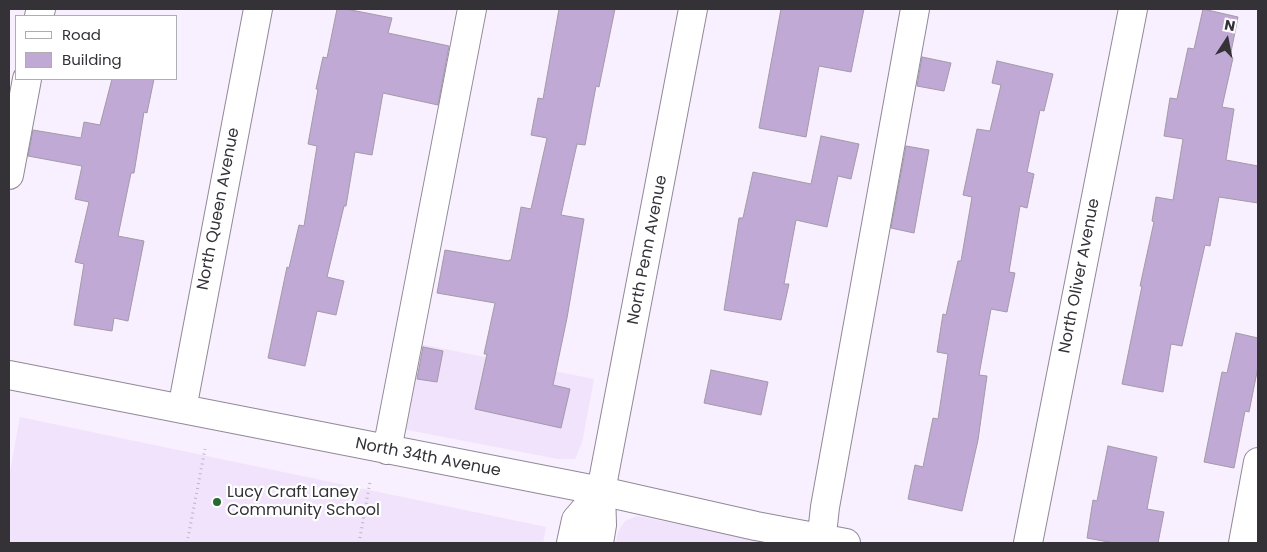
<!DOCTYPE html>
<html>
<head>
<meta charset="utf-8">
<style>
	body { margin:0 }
	#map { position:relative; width:1267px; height:552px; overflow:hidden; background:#f8f0fe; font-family:Poppins,sans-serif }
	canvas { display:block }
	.frame { position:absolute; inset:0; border:10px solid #343137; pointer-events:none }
	.legend { position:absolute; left:15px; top:15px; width:162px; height:65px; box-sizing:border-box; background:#fff; border:1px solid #aeadaf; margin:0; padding:6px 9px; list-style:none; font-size:15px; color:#343137 }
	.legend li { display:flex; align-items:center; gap:10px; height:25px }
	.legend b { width:25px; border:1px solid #aeadaf }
	.north { position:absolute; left:1202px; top:15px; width:50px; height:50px; -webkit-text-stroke:4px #fff; paint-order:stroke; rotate:11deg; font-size:14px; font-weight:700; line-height:20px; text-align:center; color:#343137 }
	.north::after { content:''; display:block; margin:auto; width:18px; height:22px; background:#343137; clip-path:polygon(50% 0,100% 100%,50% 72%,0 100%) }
</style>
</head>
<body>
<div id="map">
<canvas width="1267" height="552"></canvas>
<div class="frame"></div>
<ul class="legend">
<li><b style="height:6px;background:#fff"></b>Road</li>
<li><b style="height:14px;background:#c0a9d4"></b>Building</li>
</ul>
<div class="north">N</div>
</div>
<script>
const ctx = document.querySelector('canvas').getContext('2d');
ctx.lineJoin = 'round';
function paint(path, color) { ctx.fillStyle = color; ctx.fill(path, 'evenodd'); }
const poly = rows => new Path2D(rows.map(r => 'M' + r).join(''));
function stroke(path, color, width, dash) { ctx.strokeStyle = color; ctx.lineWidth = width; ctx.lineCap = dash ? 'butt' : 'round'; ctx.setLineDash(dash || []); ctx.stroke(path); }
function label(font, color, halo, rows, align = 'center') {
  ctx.font = font + ' Poppins,sans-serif'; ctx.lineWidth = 4.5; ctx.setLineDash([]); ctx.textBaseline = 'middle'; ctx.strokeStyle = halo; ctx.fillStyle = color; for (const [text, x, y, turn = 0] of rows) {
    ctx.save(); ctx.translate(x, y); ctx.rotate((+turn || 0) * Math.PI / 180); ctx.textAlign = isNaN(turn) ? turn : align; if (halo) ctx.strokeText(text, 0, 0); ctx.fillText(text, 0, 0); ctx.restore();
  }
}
paint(poly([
	[415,343,594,379,582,443,575,459,558,459,397,428],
	[20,417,546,527,543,543,9,543,9,477],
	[637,516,774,543,616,543,618,532,625,521]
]), '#f0e3fb');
const building = poly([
	[337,9,346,9,392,18,388,33,449,46,438,105,383,93,372,155,355,152,346,206,344,206,327,277,344,281,336,315,317,311,305,366,268,358,287,267,289,268,299,225,304,226,317,146,308,144,318,89,316,89,323,57,327,58,337,9],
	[559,9,615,9,599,87,596,86,585,145,577,144,561,215,584,219,567,318,553,385,570,389,561,428,475,409,487,354,484,354,495,303,437,293,445,250,509,261,509,260,511,260,521,207,531,209,547,138,531,135,538,98,543,99,559,9],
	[781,9,864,9,851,72,819,66,806,137,759,128,781,9],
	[1203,9,1238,17,1230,57,1233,58,1222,107,1234,109,1226,160,1258,166,1258,203,1219,197,1210,246,1205,245,1182,346,1171,344,1163,392,1122,384,1142,286,1140,286,1154,222,1152,221,1156,197,1173,200,1183,139,1164,136,1170,98,1177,99,1188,48,1194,49,1203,9],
	[922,57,951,63,944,91,917,86,922,57],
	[997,61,1053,74,1044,111,1040,110,1027,172,1034,174,1027,208,1020,206,1009,272,1015,273,1007,312,991,309,979,375,987,376,978,440,962,511,908,499,915,465,923,467,933,418,938,419,948,354,937,352,943,314,946,315,958,261,961,261,972,197,963,195,977,129,990,131,1001,85,992,83,997,61],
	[112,79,154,79,147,113,144,112,134,173,131,173,118,236,144,241,128,321,114,318,112,331,74,325,84,264,75,262,89,202,75,199,82,166,28,156,33,130,81,138,84,122,100,125,112,79],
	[821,136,859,144,851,179,838,176,827,227,796,220,784,284,789,284,781,320,724,310,739,218,743,218,753,172,811,184,821,136],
	[906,146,929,150,914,233,891,228,906,146],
	[1236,333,1258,338,1258,367,1249,412,1245,411,1234,468,1204,462,1222,372,1227,373,1236,333],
	[423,347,443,351,437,382,417,379,423,347],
	[711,370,768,382,761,415,704,403,711,370],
	[1108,446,1157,457,1147,509,1164,512,1158,543,1114,543,1087,538,1093,500,1097,501,1108,446]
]);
paint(building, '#c0a9d4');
stroke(building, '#a299a9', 1);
const minor = poly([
	[39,16,41,9],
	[9,175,27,79],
	[9,375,601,491,756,526,846,543],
	[182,409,258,9],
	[387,450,472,9],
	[821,543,825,507,915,9],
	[1028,543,1133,9],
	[1243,543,1258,462]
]);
const major = poly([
	[571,543,576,520,601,491],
	[599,543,602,525,601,491,693,9]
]);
stroke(minor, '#918998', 30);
stroke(major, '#918998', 30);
stroke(poly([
	[187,543,205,449],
	[359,543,370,482]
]), '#bcb5c1', 3, [1, 4]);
stroke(minor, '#fff', 28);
stroke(major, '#fff', 28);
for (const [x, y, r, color] of [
	[217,502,5,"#286831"]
]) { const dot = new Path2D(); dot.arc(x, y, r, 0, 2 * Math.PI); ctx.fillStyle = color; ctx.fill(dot); stroke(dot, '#fff', 2); }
label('16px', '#343137', '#fff', [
	["North Queen Avenue",219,209,-79],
	["North Penn Avenue",648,250,-79],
	["North Oliver Avenue",1080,276,-79],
	["North 34th Avenue",428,458,11]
]);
label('16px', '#343137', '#fff', [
	["Lucy Craft Laney",227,493],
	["Community School",227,511]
], 'left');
</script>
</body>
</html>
